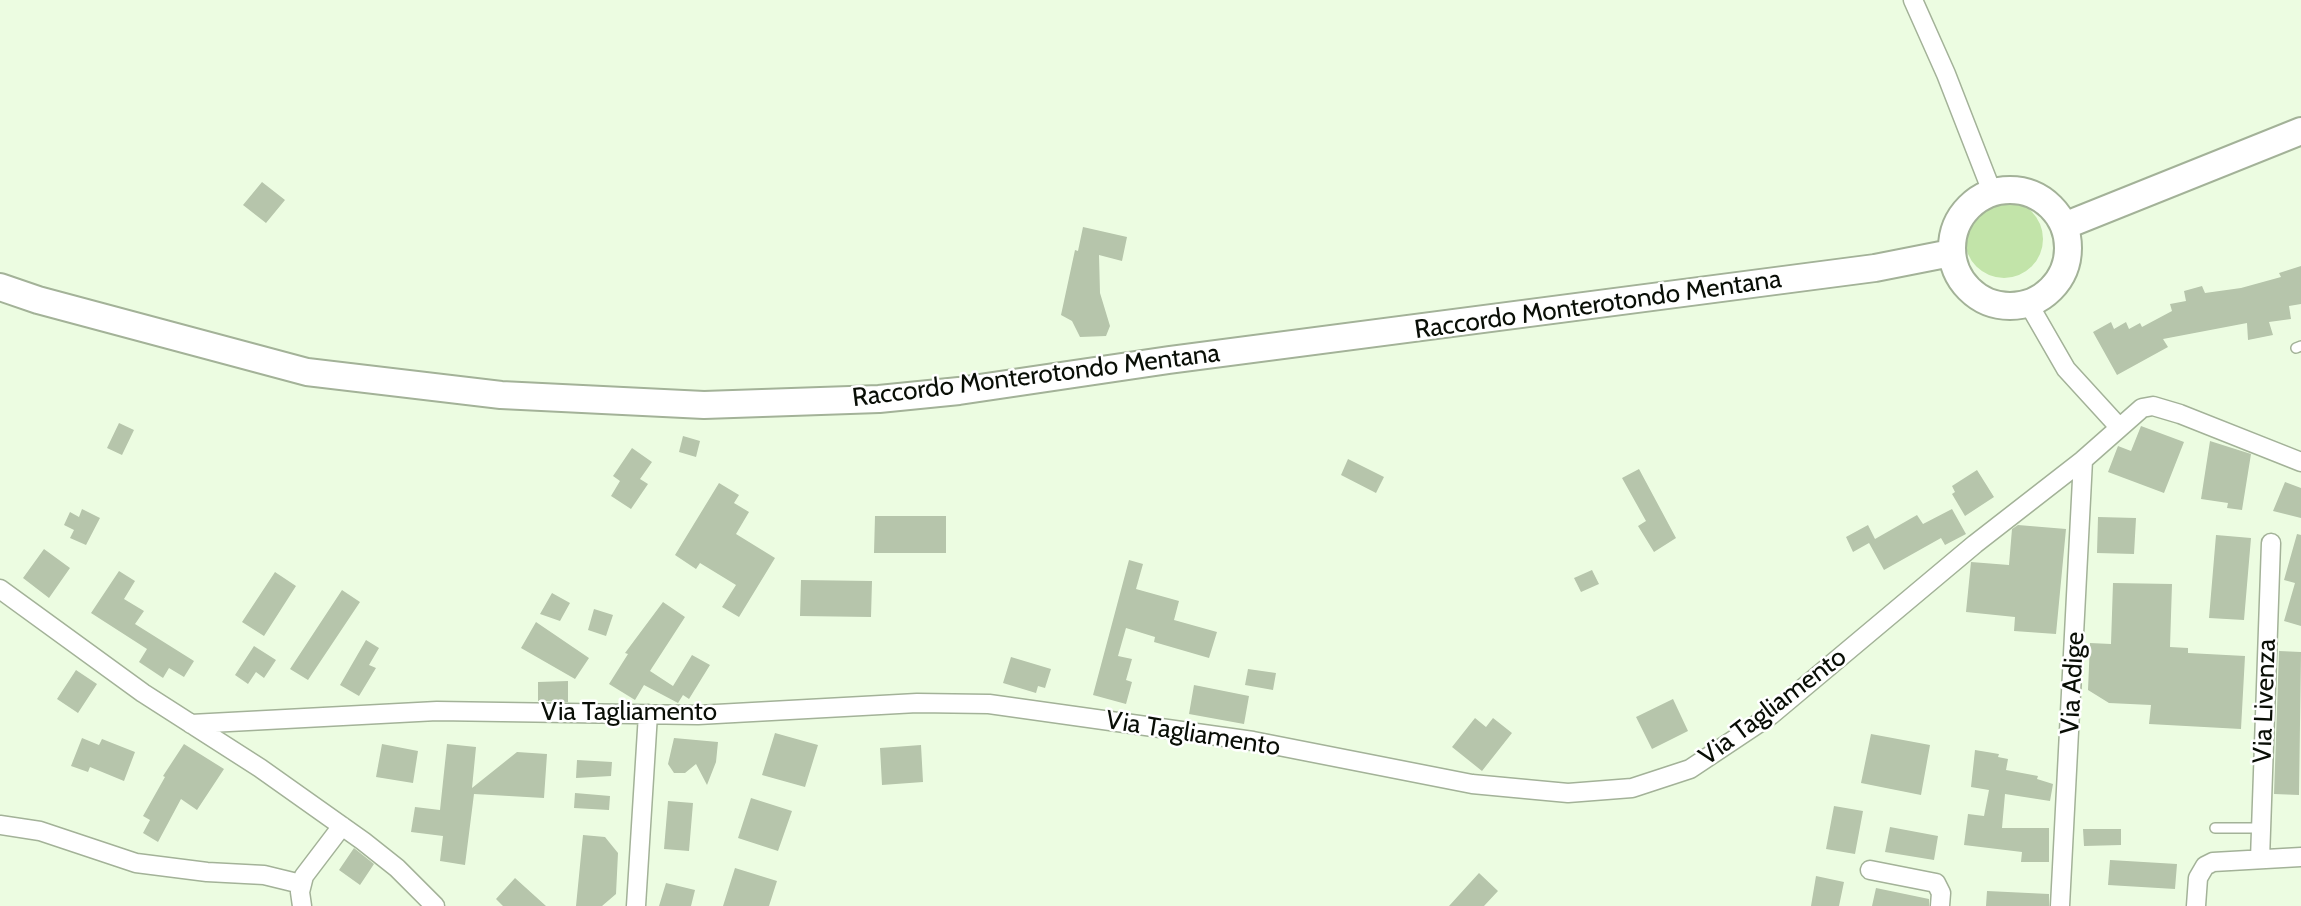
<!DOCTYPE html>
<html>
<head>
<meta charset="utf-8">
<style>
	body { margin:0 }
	canvas { display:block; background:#ecfce1 }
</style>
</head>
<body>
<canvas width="2301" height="906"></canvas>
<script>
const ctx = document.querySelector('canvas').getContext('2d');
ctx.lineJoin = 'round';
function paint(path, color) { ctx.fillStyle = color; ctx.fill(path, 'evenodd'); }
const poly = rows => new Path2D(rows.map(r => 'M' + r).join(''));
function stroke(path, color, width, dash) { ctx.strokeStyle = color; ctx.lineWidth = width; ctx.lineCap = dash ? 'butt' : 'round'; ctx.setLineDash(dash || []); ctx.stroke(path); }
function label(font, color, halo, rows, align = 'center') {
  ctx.font = font + ' Cabin,sans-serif'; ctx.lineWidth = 5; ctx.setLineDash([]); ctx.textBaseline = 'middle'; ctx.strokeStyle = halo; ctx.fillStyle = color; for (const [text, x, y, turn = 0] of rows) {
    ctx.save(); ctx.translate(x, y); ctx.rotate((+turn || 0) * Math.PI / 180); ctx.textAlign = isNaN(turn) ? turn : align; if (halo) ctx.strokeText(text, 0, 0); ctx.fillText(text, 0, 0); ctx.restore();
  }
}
paint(poly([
	'1965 239a39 39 0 1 1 78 0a39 39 0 1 1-78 0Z'
]), '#c2e4a9');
paint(poly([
	[262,182,285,200,266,223,243,205],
	[1083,227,1127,237,1122,261,1099,255,1100,293,1110,326,1106,336,1080,337,1072,321,1061,315,1075,250,1078,251],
	[2301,266,2301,304,2289,306,2291,319,2269,322,2273,335,2248,340,2247,323,2163,339,2168,347,2117,375,2093,332,2111,322,2114,329,2126,322,2129,329,2140,323,2142,327,2172,311,2170,304,2186,301,2184,291,2202,286,2205,293,2241,288,2281,277,2279,273],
	[119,423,134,430,122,455,107,448],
	[2141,426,2184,442,2164,493,2108,472,2118,446,2131,451],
	[683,436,700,441,696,457,679,452],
	[2210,441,2251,454,2242,510,2227,508,2228,503,2201,499],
	[632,448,652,462,640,479,648,484,631,509,611,496,620,481,613,476],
	[1348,459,1384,477,1376,493,1341,475],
	[1639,469,1676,538,1654,552,1638,526,1646,521,1622,478],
	[1977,470,1994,497,1965,516,1952,494,1955,492,1952,486],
	[2285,482,2301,488,2301,518,2273,511],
	[719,483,739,495,734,503,749,512,736,534,775,558,739,617,722,607,736,585,700,563,696,569,675,555],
	[82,509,100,518,86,545,70,538,74,530,64,525,70,512,79,517],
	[1952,509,1966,534,1945,545,1941,538,1884,570,1869,543,1853,552,1846,537,1868,525,1875,539,1917,515,1923,524],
	[875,516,946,516,946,553,874,553],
	[2098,517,2136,518,2134,554,2097,553],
	[2018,525,2066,529,2056,634,2014,631,2015,617,1966,612,1971,562,2009,565,2012,529],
	[2297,534,2301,535,2301,626,2284,621,2295,583,2284,580],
	[2216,535,2251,538,2244,620,2209,618],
	[44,549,70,568,49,598,23,578],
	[1129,560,1143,564,1136,589,1179,601,1174,620,1217,632,1209,658,1154,642,1155,637,1126,628,1118,656,1132,659,1126,680,1132,682,1126,704,1093,695],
	[1592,570,1599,584,1581,592,1574,578],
	[119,571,135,581,124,599,144,611,135,624,194,661,184,677,169,668,163,678,139,662,147,649,91,613],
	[275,572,296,586,264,636,242,622],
	[801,580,872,581,871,617,800,616],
	[2113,583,2172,584,2170,647,2188,648,2188,653,2245,656,2241,729,2149,724,2151,705,2109,703,2088,690,2090,643,2111,644],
	[342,590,360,602,308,680,290,669],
	[552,593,570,603,560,621,540,614],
	[663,602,685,617,650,671,673,686,692,655,710,665,689,699,683,695,678,703,644,685,635,700,609,684,628,654,625,653],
	[594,609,613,615,606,636,588,630],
	[536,622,589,658,575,679,521,648],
	[366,640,379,648,369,665,376,668,359,696,340,685],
	[254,646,276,660,264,678,256,672,248,684,235,675],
	[2279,651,2301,652,2299,795,2274,794],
	[1011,657,1051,669,1045,688,1038,686,1036,693,1003,683],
	[1248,669,1276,673,1273,690,1245,685],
	[76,670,97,684,78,713,57,699],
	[568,681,568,702,538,701,538,682],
	[1194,685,1249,696,1244,724,1189,714],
	[1673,699,1688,731,1652,749,1636,717],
	[1475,718,1486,727,1493,718,1512,733,1482,771,1452,747],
	[775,733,818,745,805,787,762,775],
	[1871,734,1930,745,1921,795,1861,783],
	[82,738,99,745,102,739,135,752,124,781,90,767,88,772,71,766],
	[674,738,718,742,716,762,707,785,696,764,685,773,674,773,668,764],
	[184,744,224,769,197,810,181,799,158,842,143,833,150,820,143,816,165,777,163,776],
	[382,744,418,751,413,783,376,777],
	[447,744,476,747,472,788,517,752,547,754,544,798,474,794,465,865,440,861,443,836,411,832,415,807,440,810],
	[921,745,923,782,882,785,880,748],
	[1975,750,1999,754,1998,757,2008,759,2006,770,2038,776,2037,779,2053,784,2050,801,2005,794,2002,828,2049,828,2049,862,2021,862,2022,852,1964,845,1968,814,1984,816,1989,790,1971,787],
	[577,760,612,762,611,776,576,778],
	[575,793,610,796,609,810,574,808],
	[751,798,792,811,778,851,738,838],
	[668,801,693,803,689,851,664,849],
	[1834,806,1863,811,1855,854,1826,849],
	[1890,827,1938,836,1934,860,1885,852],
	[2083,829,2121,829,2121,845,2084,846],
	[583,835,605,837,618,853,616,894,602,906,576,906],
	[354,848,374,864,360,885,339,870],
	[2110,860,2177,864,2175,889,2108,885],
	[735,868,777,881,769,906,723,906],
	[1479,873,1498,891,1484,906,1449,906],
	[1816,876,1844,882,1839,906,1811,906],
	[515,878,546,906,503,906,496,899],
	[666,883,695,890,691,906,659,906],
	[1876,888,1929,899,1929,906,1872,906],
	[1987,891,2049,894,2049,906,1986,906]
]), '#b6c5ab');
const lane = poly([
	[2296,348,2301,346],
	[2215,828,2261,828]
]);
const street = poly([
	[1913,0,1946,74,1992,192],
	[2028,303,2066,369,2119,427],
	[0,589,143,693,260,768,363,841,397,868,435,906],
	[191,724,437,711,698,715,917,703,989,704,1253,741,1472,784,1568,793,1632,788,1690,769,1771,715,1975,544,2083,460,2142,408,2153,406,2180,414,2301,462],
	[0,825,40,831,136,863,207,872,264,875,301,884],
	[2260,859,2271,543],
	[1870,870,1936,883,1941,893,1940,906],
	[302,906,300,892,304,876,342,826],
	[636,906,648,714],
	[2060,906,2083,460],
	[2196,906,2198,878,2205,866,2213,862,2301,857]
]);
const secondary = poly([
	'1952 248a58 58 0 1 1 116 0a58 58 0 1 1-116 0Z',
	[2064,226,2301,131],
	[0,287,38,300,307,372,501,395,704,405,879,399,959,391,1169,360,1875,268,1951,253]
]);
stroke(lane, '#a3b298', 12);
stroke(street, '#a3b298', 21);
stroke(secondary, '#a3b298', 30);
stroke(lane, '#fff', 9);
stroke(street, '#fff', 18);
stroke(secondary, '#fff', 26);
label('26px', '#090e06', '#fff', [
	["Raccordo Monterotondo Mentana",1598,305,-8],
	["Raccordo Monterotondo Mentana",1036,376,-7],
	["Via Adige",2073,683,-87],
	["Via Livenza",2265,701,-88],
	["Via Tagliamento",1773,707,-37],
	["Via Tagliamento",629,712],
	["Via Tagliamento",1193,734,9]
]);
</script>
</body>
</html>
